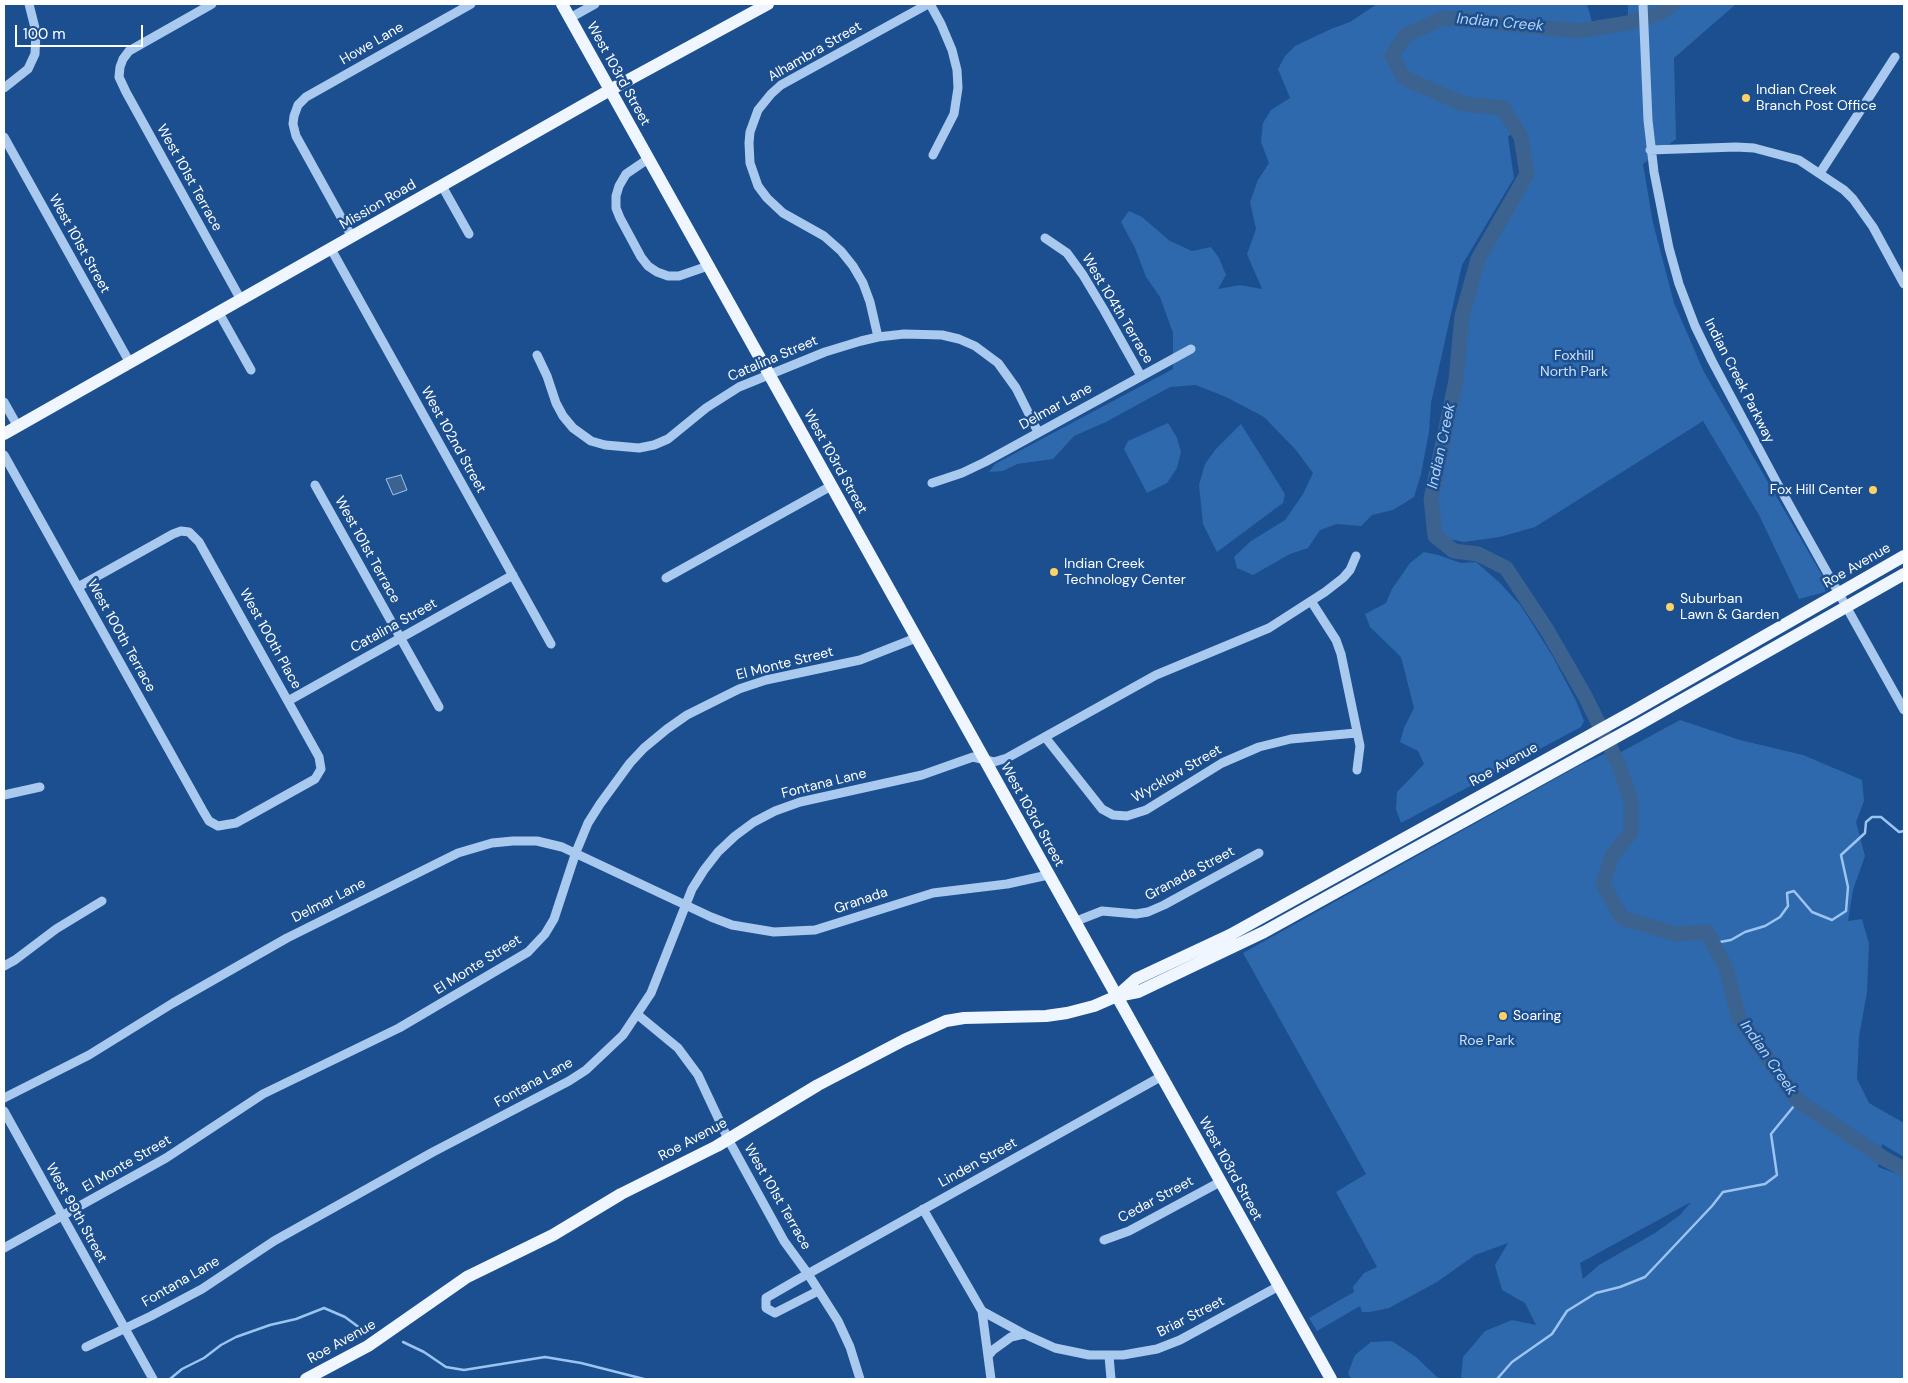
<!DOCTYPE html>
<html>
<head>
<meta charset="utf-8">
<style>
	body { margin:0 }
	#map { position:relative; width:1908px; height:1383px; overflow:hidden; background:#1b4f8f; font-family:"DM Sans",sans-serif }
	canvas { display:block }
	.frame { position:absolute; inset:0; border:5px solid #fff; pointer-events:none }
	.scale { position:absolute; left:15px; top:25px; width:128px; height:22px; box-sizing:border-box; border:2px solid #fff; border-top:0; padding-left:6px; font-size:15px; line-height:18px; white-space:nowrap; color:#fff; -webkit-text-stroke:4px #1b4f8f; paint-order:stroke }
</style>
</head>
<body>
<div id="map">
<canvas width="1908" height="1383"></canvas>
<div class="frame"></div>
<div class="scale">100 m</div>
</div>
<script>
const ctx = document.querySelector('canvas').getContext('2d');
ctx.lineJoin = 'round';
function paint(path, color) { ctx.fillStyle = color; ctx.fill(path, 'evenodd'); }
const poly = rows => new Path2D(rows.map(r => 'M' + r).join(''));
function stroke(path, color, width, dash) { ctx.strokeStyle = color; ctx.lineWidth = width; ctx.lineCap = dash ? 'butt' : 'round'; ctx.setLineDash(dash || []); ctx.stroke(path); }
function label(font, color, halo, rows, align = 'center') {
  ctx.font = font + ' "DM Sans",sans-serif'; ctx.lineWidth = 5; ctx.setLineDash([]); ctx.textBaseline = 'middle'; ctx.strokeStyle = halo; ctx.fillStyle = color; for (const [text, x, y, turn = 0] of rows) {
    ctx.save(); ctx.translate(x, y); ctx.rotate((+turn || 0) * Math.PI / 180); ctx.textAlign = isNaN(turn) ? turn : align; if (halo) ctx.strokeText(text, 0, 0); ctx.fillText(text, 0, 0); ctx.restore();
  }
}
paint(poly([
	[1377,4,1587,4,1594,29,1628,23,1628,4,1736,4,1674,58,1676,139,1643,164,1653,223,1674,303,1704,372,1826,582,1825,592,1799,599,1759,515,1703,421,1535,527,1500,537,1464,542,1435,536,1431,499,1456,380,1462,316,1478,259,1527,174,1521,137,1516,129,1508,137,1514,178,1462,265,1431,403,1429,432,1421,474,1414,497,1393,510,1372,515,1361,526,1337,524,1320,530,1308,548,1290,554,1253,575,1237,568,1234,557,1251,541,1285,520,1303,494,1313,473,1296,450,1264,417,1226,397,1196,385,1170,387,1106,422,1074,436,1053,459,1017,464,1003,471,989,472,995,464,1173,369,1173,333,1160,297,1146,277,1135,248,1121,222,1129,211,1142,217,1170,241,1192,251,1211,247,1219,258,1226,275,1218,289,1240,285,1262,289,1247,254,1256,229,1250,202,1258,180,1269,163,1261,142,1263,123,1271,110,1290,98,1278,69,1285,56,1295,46,1331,29,1350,22],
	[1168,423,1177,438,1181,452,1177,468,1167,483,1147,493,1124,449,1128,441],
	[1241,424,1285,494,1283,503,1217,552,1203,524,1199,485,1205,464,1215,450],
	[1424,552,1438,555,1461,563,1476,562,1499,582,1521,606,1553,657,1577,703,1584,721,1581,727,1401,823,1396,809,1397,792,1424,764,1418,751,1400,742,1404,728,1414,708,1401,657,1370,627,1365,614,1386,603,1392,589,1410,563],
	[1680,720,1740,740,1803,755,1862,780,1864,801,1856,822,1865,856,1853,890,1848,921,1862,919,1869,944,1867,992,1859,1037,1857,1079,1869,1103,1904,1123,1904,1157,1882,1144,1878,1167,1904,1176,1904,1379,1461,1379,1463,1357,1485,1331,1512,1320,1536,1325,1525,1303,1502,1290,1495,1265,1508,1243,1475,1255,1437,1282,1389,1308,1370,1312,1362,1312,1360,1306,1317,1331,1309,1318,1354,1292,1353,1287,1364,1273,1377,1267,1336,1192,1366,1174,1243,953,1580,765,1606,753,1608,759],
	[1691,1202,1680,1215,1655,1233,1599,1265,1583,1279,1580,1263],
	[1392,1341,1416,1357,1439,1379,1351,1379,1348,1373,1355,1355,1371,1342]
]), '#2e69ad');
const water = poly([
	[401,475,407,490,393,495,386,479,401,475]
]);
paint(water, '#3c6290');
stroke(water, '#9cc4f0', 1);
stroke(poly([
	[1708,935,1720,942,1731,940,1745,932,1765,926,1780,917,1788,906,1787,893,1794,891,1812,912,1832,920,1846,911,1848,887,1841,855,1865,833,1866,822,1872,817,1881,817,1899,832,1904,831],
	[403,1342,424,1352,446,1367,464,1370,545,1357,581,1363,644,1379],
	[170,1379,182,1369,204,1358,221,1345,236,1337,270,1325,296,1319,324,1308,345,1317,364,1331],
	[1497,1379,1512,1362,1552,1334,1567,1311,1596,1293,1620,1287,1645,1277,1712,1206,1723,1192,1765,1184,1777,1175,1771,1134,1798,1101]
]), '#9cc4f0', 2.5);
stroke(poly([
	[1673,4,1662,12,1628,23,1579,31,1444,18,1406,35,1392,56,1404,78,1464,104,1503,108,1521,137,1527,174,1478,259,1462,316,1456,380,1431,499,1435,536,1454,551,1478,554,1506,568,1547,630,1585,696,1617,761,1631,799,1631,832,1612,856,1603,884,1622,918,1676,934,1707,932,1726,968,1739,1018,1798,1101,1885,1159,1904,1169]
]), '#3c6290', 15);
stroke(poly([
	[212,4,129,51,123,59,120,67,119,77,126,92,241,300],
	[930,4,941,24,952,50,957,70,958,88,954,114,933,155],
	[1643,4,1648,120,1654,172,1669,248,1679,284,1695,326,1712,361,1776,481,1904,710],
	[570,18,595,4],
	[4,88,28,69,35,54,36,32,29,4],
	[4,137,130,363],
	[1650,150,1736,147,1754,148,1799,160,1844,190,1853,199,1873,227,1904,284],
	[648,159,626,174,619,186,616,196,616,208,620,218,641,257,648,266,657,272,668,276,679,276,708,266],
	[1820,173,1895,57],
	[442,186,469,234],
	[352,237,296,136,293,124,294,116,298,105,306,97,471,4],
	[1045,238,1067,253,1083,275,1104,310,1141,376],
	[331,249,551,644],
	[219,313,251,370],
	[878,337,870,302,863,283,853,266,841,251,824,236,783,213,767,198,758,186,750,163,749,143,750,132,758,110,771,94,781,85,928,4],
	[537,355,547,376,556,403,563,416,573,428,591,441,605,445,639,448,654,445,668,439,706,408,739,387,825,352,861,341,878,337,904,334,942,335,959,339,975,346,998,363,1016,388,1038,432],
	[4,402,18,427],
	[4,455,203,811,209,821,218,826,236,823,315,779,321,769,319,757,199,542,189,532,181,531,173,534,78,587],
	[932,483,962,473,985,462,1191,349],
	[315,485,439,707],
	[666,578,831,486],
	[1311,601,1336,640,1341,654,1360,746,1357,770],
	[288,701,513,575],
	[1045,737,1102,809,1113,815,1127,816,1146,810,1222,763,1259,747,1291,739,1356,733],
	[4,795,40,787],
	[1074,922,1102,911,1136,914,1148,912,1164,905,1259,853],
	[4,966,15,960,56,929,102,901],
	[638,1015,678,1048,698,1075,728,1139,784,1241,808,1274,838,1321,850,1347,860,1379],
	[4,1098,89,1055,173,1003,287,938,458,853,492,843,513,841,537,841,562,847,711,917,732,925,774,932,815,930,933,893,1007,884,1048,875],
	[4,1111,153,1379],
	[923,1209,982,1311,991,1379],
	[1104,1240,1129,1231,1220,1182],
	[4,1248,166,1158,263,1094,399,1028,528,952,545,934,554,919,576,852,588,823,600,804,630,763,644,748,667,729,687,715,739,689,766,680,860,660,916,638],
	[818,1291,775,1313,766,1308,766,1298,797,1280,1162,1076],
	[982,1311,1024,1334],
	[86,1347,151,1316,202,1289,274,1241,433,1152,569,1081,586,1070,623,1035,651,993,692,889,704,870,718,852,735,836,754,822,775,811,800,802,922,775,973,757,994,762,1007,758,1156,675,1269,628,1325,592,1343,578,1350,570,1356,556],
	[988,1356,993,1350,1011,1337,1024,1334,1055,1348,1089,1355,1123,1355,1157,1349,1180,1340,1279,1286],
	[1109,1356,1111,1379]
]), '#a9c9ee', 9);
stroke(poly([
	[562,4,1331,1379],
	[4,434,610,90,768,4],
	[1117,996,1136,979,1230,935,1632,712,1904,556],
	[306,1379,368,1346,467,1277,553,1235,621,1194,717,1146,818,1085,904,1040,946,1021,964,1018,1046,1016,1067,1013,1094,1006,1117,996,1138,992,1264,932,1638,725,1904,574]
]), '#f0f6ff', 12);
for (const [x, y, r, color] of [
	[1746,98,5,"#ffd166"],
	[1873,490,5,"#ffd166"],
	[1054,572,5,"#ffd166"],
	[1670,607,5,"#ffd166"],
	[1503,1016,5,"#ffd166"]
]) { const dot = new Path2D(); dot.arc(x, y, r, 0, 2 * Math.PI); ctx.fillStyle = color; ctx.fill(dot); stroke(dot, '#1b4f8f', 2); }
label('14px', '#fff', '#1b4f8f', [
	["Howe Lane",372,44,-30],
	["Alhambra Street",815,52,-30],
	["West 103rd Street",618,74,61],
	["West 101st Terrace",189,178,61],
	["Mission Road",378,205,-30],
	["West 101st Street",79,244,61],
	["West 104th Terrace",1117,309,59],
	["Catalina Street",773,359,-23],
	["Indian Creek Parkway",1739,381,63],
	["Delmar Lane",1056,407,-29],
	["West 102nd Street",453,440,61],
	["West 103rd Street",835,462,61],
	["West 101st Terrace",367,550,61],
	["Roe Avenue",1857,566,-30],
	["Catalina Street",394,626,-29],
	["West 100th Terrace",121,636,61],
	["West 100th Place",270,639,61],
	["El Monte Street",785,664,-14],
	["Roe Avenue",1504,765,-29],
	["Wycklow Street",1177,774,-30],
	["Fontana Lane",824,784,-14],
	["West 103rd Street",1032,815,61],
	["Granada Street",1190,874,-28],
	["Delmar Lane",329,901,-27],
	["Granada",861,901,-19],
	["El Monte Street",478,965,-32],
	["Fontana Lane",534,1083,-29],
	["Roe Avenue",693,1140,-28],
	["Linden Street",978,1163,-29],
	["El Monte Street",127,1164,-30],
	["West 103rd Street",1230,1169,61],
	["West 101st Terrace",777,1197,60],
	["Cedar Street",1156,1200,-28],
	["West 99th Street",76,1213,61],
	["Fontana Lane",181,1282,-30],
	["Briar Street",1191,1317,-27],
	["Roe Avenue",342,1342,-29]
]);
label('14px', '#fff', '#1b4f8f', [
	["Indian Creek",1756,90],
	["Branch Post Office",1756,106],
	["Fox Hill Center",1863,490,"right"],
	["Indian Creek",1064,564],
	["Technology Center",1064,580],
	["Suburban",1680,599],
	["Lawn & Garden",1680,615],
	["Soaring",1513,1016]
], 'left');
label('14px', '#cfe3fa', '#1b4f8f', [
	["Foxhill",1574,356],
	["North Park",1574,372],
	["Roe Park",1487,1041]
]);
label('italic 15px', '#b5d3f5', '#1b4f8f', [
	["Indian Creek",1500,23,5],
	["Indian Creek",1442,446,-78],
	["Indian Creek",1768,1058,55]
]);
</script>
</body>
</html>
